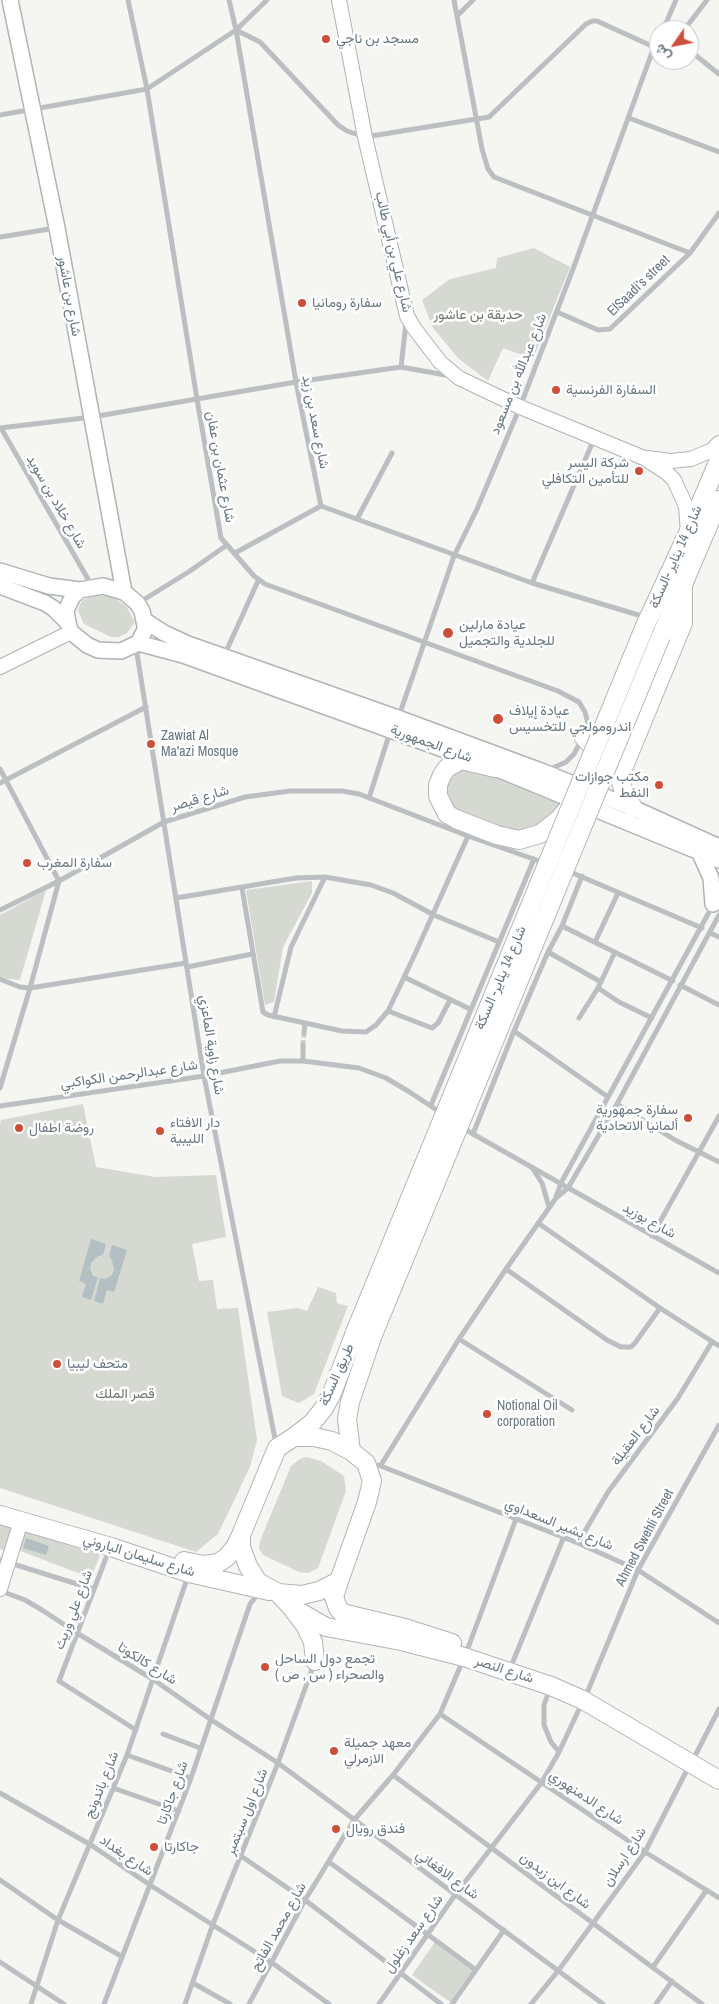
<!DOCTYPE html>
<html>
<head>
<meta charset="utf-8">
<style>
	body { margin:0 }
	#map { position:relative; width:719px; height:2004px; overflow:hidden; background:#f5f5f2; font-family:"Archivo Narrow",Vazirmatn,sans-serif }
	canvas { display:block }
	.north { position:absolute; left:649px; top:20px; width:50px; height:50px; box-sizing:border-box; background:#fff; border:1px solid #c3c9cc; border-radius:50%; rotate:237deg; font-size:14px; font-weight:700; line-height:20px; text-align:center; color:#687780 }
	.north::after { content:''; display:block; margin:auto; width:18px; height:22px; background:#ce4f39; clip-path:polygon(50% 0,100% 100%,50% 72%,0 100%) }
</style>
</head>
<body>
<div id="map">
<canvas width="719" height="2004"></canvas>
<div class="north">ش</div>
</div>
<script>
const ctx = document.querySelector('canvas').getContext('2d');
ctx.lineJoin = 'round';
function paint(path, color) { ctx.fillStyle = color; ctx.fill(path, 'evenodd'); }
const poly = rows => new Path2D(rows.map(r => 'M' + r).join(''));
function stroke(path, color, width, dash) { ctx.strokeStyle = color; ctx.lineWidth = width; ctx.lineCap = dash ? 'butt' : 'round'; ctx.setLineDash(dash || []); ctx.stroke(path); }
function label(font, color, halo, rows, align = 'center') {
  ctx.font = font + ' "Archivo Narrow",Vazirmatn,sans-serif'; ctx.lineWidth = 5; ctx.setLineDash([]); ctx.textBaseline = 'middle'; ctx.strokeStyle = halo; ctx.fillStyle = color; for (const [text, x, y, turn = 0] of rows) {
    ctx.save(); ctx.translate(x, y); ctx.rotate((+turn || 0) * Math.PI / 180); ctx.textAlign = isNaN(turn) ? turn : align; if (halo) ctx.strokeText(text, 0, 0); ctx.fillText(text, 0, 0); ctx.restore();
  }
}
paint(poly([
	[534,248,570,267,533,359,503,348,488,381,459,359,433,328,422,300,450,279,496,268,497,258],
	[95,595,113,597,126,606,135,622,127,633,119,637,111,637,84,624,78,611,80,604,83,600],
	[467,765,562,800,557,813,549,823,515,834,452,809,443,798,450,773],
	[312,881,312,893,283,947,274,1002,265,1005,246,890],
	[46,890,20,980,2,978,0,976,0,915],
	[83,1104,96,1167,155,1177,216,1175,226,1237,192,1244,199,1281,213,1280,217,1309,238,1308,257,1440,250,1467,218,1534,196,1552,0,1488,0,1124,1,1120],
	[318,1287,336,1293,337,1303,348,1306,314,1394,299,1403,282,1396,267,1312,297,1308,307,1311],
	[306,1457,321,1461,344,1476,346,1491,318,1568,308,1573,299,1572,263,1555,259,1549,260,1541,291,1466,300,1459],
	[0,1522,12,1525,6,1551,0,1549],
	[24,1531,100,1555,91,1578,18,1550],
	[435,1942,473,1970,450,2002,412,1975]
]), '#d5d9d2');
paint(poly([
	[91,1239,106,1244,103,1255,98,1256,91,1263,90,1269,93,1276,98,1277,91,1300,82,1297,86,1284,79,1281],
	[112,1245,127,1250,114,1292,107,1290,103,1304,94,1301,100,1278,105,1279,111,1276,114,1270,112,1260,109,1256],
	[26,1538,49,1546,46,1555,23,1548]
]), '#b3bfc2');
stroke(poly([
	[303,1045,304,1033]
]), '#cbcfd0', 5, [5, 2.5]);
const secondary = poly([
	[339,0,365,137,407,316,414,328,440,362,459,378,520,407,644,458,667,473,674,480,686,506,688,532],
	[647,458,671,461,691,459,712,450,719,443],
	[0,667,71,632],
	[0,1589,21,1521]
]);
const primary = poly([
	[10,0,57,228,124,592],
	[0,571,49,586,80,590],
	[0,586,45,603,53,608,68,623],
	[103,586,124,592,137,603,142,611,145,626,145,630,138,643,121,651,98,650,87,645,71,632,68,623,66,610,73,596,80,590,103,586],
	[144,620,164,633,188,644,398,718,541,771,633,808,719,847],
	[138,643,183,655,495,768,719,860],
	[699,851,711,878,713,904]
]);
const highway = poly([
	[645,626,688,533,719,460],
	[661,636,719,500],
	[583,736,590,744,606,754],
	[495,768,461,760,447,768,442,775,438,785,438,796,447,814,456,819,497,835,519,840,540,834,559,819,570,806],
	[633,808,623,789,620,779,622,771,683,623,683,585],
	[294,1437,314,1437,332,1441,351,1451,366,1463,372,1481,367,1502,339,1581,319,1591,302,1595,278,1593,258,1582,248,1566,241,1547,241,1535,277,1448,294,1437],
	[294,1437,312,1423,324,1408,332,1393,356,1330],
	[351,1451,347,1419,350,1402,372,1337],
	[0,1515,111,1547,189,1573,269,1591],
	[184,1561,204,1565,218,1563,227,1557,235,1547,241,1535],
	[339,1581,334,1597,338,1608,342,1613,405,1628,452,1643],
	[278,1593,291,1607,326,1627,401,1641,464,1657,551,1686,583,1700,719,1780],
	[294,1611,305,1625,313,1642,315,1661]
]);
stroke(secondary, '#adb3b7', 16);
stroke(primary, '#afb4b6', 18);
stroke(highway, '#b1b4b7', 20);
stroke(poly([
	[128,0,147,89,197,399,221,538,254,576,265,584,558,691,579,702,585,712,588,724,584,733],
	[229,0,236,30,296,382,321,506,532,583,645,617],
	[454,0,482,149,488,169,494,177,690,253],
	[457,16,473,0],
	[236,30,260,42,338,125,347,131,365,137,489,117,586,24,592,21,597,21,654,47],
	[663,30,676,0],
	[684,30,707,0],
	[689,50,719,74],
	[0,115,147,89,236,30,267,0],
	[629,118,719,152],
	[0,237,56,228],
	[557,312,598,330,610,329,690,253,719,213],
	[401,367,406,323],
	[0,428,92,417,296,382,401,367,451,376],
	[1,428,92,586],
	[357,519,392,453],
	[235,553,321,506],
	[532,583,594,439],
	[140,602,190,571,227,545],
	[136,647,204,1076,276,1444],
	[224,656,258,581],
	[399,716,454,556,477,509,520,407,573,269,654,47,659,38],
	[0,769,59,881,30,988,0,1088],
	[548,770,566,762,574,754,581,741],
	[0,783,146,707],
	[369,798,390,732],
	[568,871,702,928],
	[242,888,263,1012,268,1015,342,1031,366,1032,376,1025,388,1011,415,954,468,836],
	[176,898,296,878,325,877,371,885,393,893,434,915,499,942],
	[0,910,59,881,164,822,245,797,290,791,342,791,359,794,468,836,545,863],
	[562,926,673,981],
	[710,933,719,937],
	[595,942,618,893],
	[548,952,601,982],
	[187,967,252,954],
	[404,977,470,1009],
	[0,979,20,987,30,988,186,963],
	[680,985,719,1005],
	[598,988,619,1002,652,1018],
	[388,1011,432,1028,438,1023,450,1000],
	[274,1017,291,947,325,877],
	[579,1018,598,988,615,952],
	[514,1031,608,1097],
	[304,1033,305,1023],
	[303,1061,303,1045],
	[617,1104,675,1140,699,1152,652,1236],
	[431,1105,534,859],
	[0,1106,204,1076,280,1061,303,1061,359,1068,386,1078,408,1091,473,1134,719,1273],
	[719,1116,699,1152,719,1162],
	[473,1134,514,1031,548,952,562,926,582,876],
	[533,1169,542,1183,549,1207],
	[556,1197,561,1183,713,905],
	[538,1223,660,1308,719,1346],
	[506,1269,607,1340,621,1347,631,1347,635,1343,660,1308],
	[459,1339,572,1410],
	[378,1465,578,1543,638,1570,719,1623],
	[381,1465,459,1339,506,1269,556,1198,568,1188,617,1104,719,915],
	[578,1543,608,1492,678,1398,712,1342],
	[109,1550,59,1681,136,1730],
	[0,1560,93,1589],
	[1,1591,25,1600,42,1610,77,1633,154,1680,210,1719,278,1763,603,2004],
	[468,1648,516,1519],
	[512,1664,563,1539],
	[550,1688,544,1705,544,1725,551,1742,559,1752],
	[587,1693,638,1570,719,1425],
	[440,1714,645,1852,719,1898],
	[163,1734,200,1748],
	[127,1755,191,1778],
	[695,1756,719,1709],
	[393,1775,702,2004],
	[113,1788,179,1811],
	[0,1793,91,1845,150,1885,271,1962,329,2004],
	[241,1856,305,1900,441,2004],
	[329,1862,476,1970],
	[0,1880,58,1920,121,1956],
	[0,1962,64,2004],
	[653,1967,706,1891],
	[193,1983,230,2004],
	[31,2004,58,1920,127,1755,188,1576],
	[104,2004,191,1778,250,1604,258,1594],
	[185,2004,213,1924,278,1763,314,1664],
	[249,2004,305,1900,354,1820,393,1775,440,1714,463,1660],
	[379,2004,455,1895,542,1782,559,1752,582,1703],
	[452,2004,504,1930],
	[531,2004,558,1971,645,1852,689,1766],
	[656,2004,672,1981]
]), '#bbbfc2', 5);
stroke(secondary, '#fff', 14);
stroke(primary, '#fff', 15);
stroke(highway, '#fff', 18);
const highwayBridge = poly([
	[356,1330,645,626],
	[372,1337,661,636]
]);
stroke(highwayBridge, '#b1b4b7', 20, []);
stroke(highwayBridge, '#fff', 18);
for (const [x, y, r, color] of [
	[326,39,5,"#ce4f39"],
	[302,303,5,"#ce4f39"],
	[556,390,5,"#ce4f39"],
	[639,471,5,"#ce4f39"],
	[448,633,6,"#ce4f39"],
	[498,719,6,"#ce4f39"],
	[151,744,5,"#ce4f39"],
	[659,785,5,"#ce4f39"],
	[27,863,5,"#ce4f39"],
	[688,1118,5,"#ce4f39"],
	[19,1128,5,"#ce4f39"],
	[160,1131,5,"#ce4f39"],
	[57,1364,5,"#ce4f39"],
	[487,1414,5,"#ce4f39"],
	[265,1667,5,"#ce4f39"],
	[334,1751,5,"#ce4f39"],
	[336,1829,5,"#ce4f39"],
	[154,1847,5,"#ce4f39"]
]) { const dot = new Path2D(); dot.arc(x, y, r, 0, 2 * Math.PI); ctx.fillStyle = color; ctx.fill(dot); stroke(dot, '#fff', 2); }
label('14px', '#687780', '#fff', [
	["مسجد بن ناجي",336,39],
	["سفارة رومانيا",312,303],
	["السفارة الفرنسية",566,390],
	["شركة اليسر",629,463,"right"],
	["للتأمين التكافلي",629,479,"right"],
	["عيادة مارلين",459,625],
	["للجلدية والتجميل",459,641],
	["عيادة إيلاف",509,711],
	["اندرومولجي للتخسيس",509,727],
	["Zawiat Al",161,736],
	["Ma'azi Mosque",161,752],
	["مكتب جوازات",649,777,"right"],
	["النفط",649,793,"right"],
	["سفارة المغرب",37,863],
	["سفارة جمهورية",678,1110,"right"],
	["ألمانيا الاتحادية",678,1126,"right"],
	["دار اﻻفتاء",170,1123],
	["الليبية",170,1139],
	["روضة اطفال",29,1128],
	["متحف ليبيا",67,1364],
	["Notional Oil",497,1406],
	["corporation",497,1422],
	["تجمع دول الساحل",275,1659],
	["والصحراء ( س , ص )",275,1675],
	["معهد جميلة",344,1743],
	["الازمرلي",344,1759],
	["فندق رويال",346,1829],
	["جاكارتا",164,1847]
], 'left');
label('14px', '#687780', '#fff', [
	["شارع علي بن أبي طالب",393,252,77],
	["ElSaadi’s street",639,286,-44],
	["شارع بن عاشور",69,296,80],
	["شارع عبدالله بن مسعود",519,374,-68],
	["شارع سعد بن زيد",315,422,79],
	["شارع عثمان بن عفان",220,467,80],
	["شارع خلاد بن سويد",56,502,60],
	["شارع 14 يناير -السكة",676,557,-66],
	["شارع الجمهورية",431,744,20],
	["شارع قيصر",200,799,-17],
	["شارع 14 يناير- السكة",501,978,-67],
	["شارع زاوية الماعزي",211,1045,81],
	["شارع عبدالرحمن الكواكبي",129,1075,-8],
	["شارع بوزيد",649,1221,29],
	["طريق السكة",337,1375,-66],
	["شارع العقيلة",636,1436,-53],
	["شارع بشير السعداوي",559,1525,22],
	["Ahmed Swehli Street",645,1538,-62],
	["شارع سليمان الباروني",139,1556,17],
	["شارع علي وريث",74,1610,-69],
	["شارع كالكوتا",147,1664,32],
	["شارع النصر",504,1670,18],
	["شارع باندونج",102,1785,-68],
	["شارع جاكارتا",173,1793,-70],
	["شارع الدمنهوري",586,1798,34],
	["شارع اول سبتمبر",247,1812,-68],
	["شارع بغداد",126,1856,34],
	["شارع ارسلان",625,1857,-57],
	["شارع الافغاني",447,1875,36],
	["شارع ابن زيدون",555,1881,37],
	["شارع محمد الفاتح",279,1927,-61],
	["شارع سعد زغلول",414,1934,-55]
]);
label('14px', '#6b7866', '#fff', [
	["حديقة بن عاشور",478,315],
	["قصر الملك",125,1394]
]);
</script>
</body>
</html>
